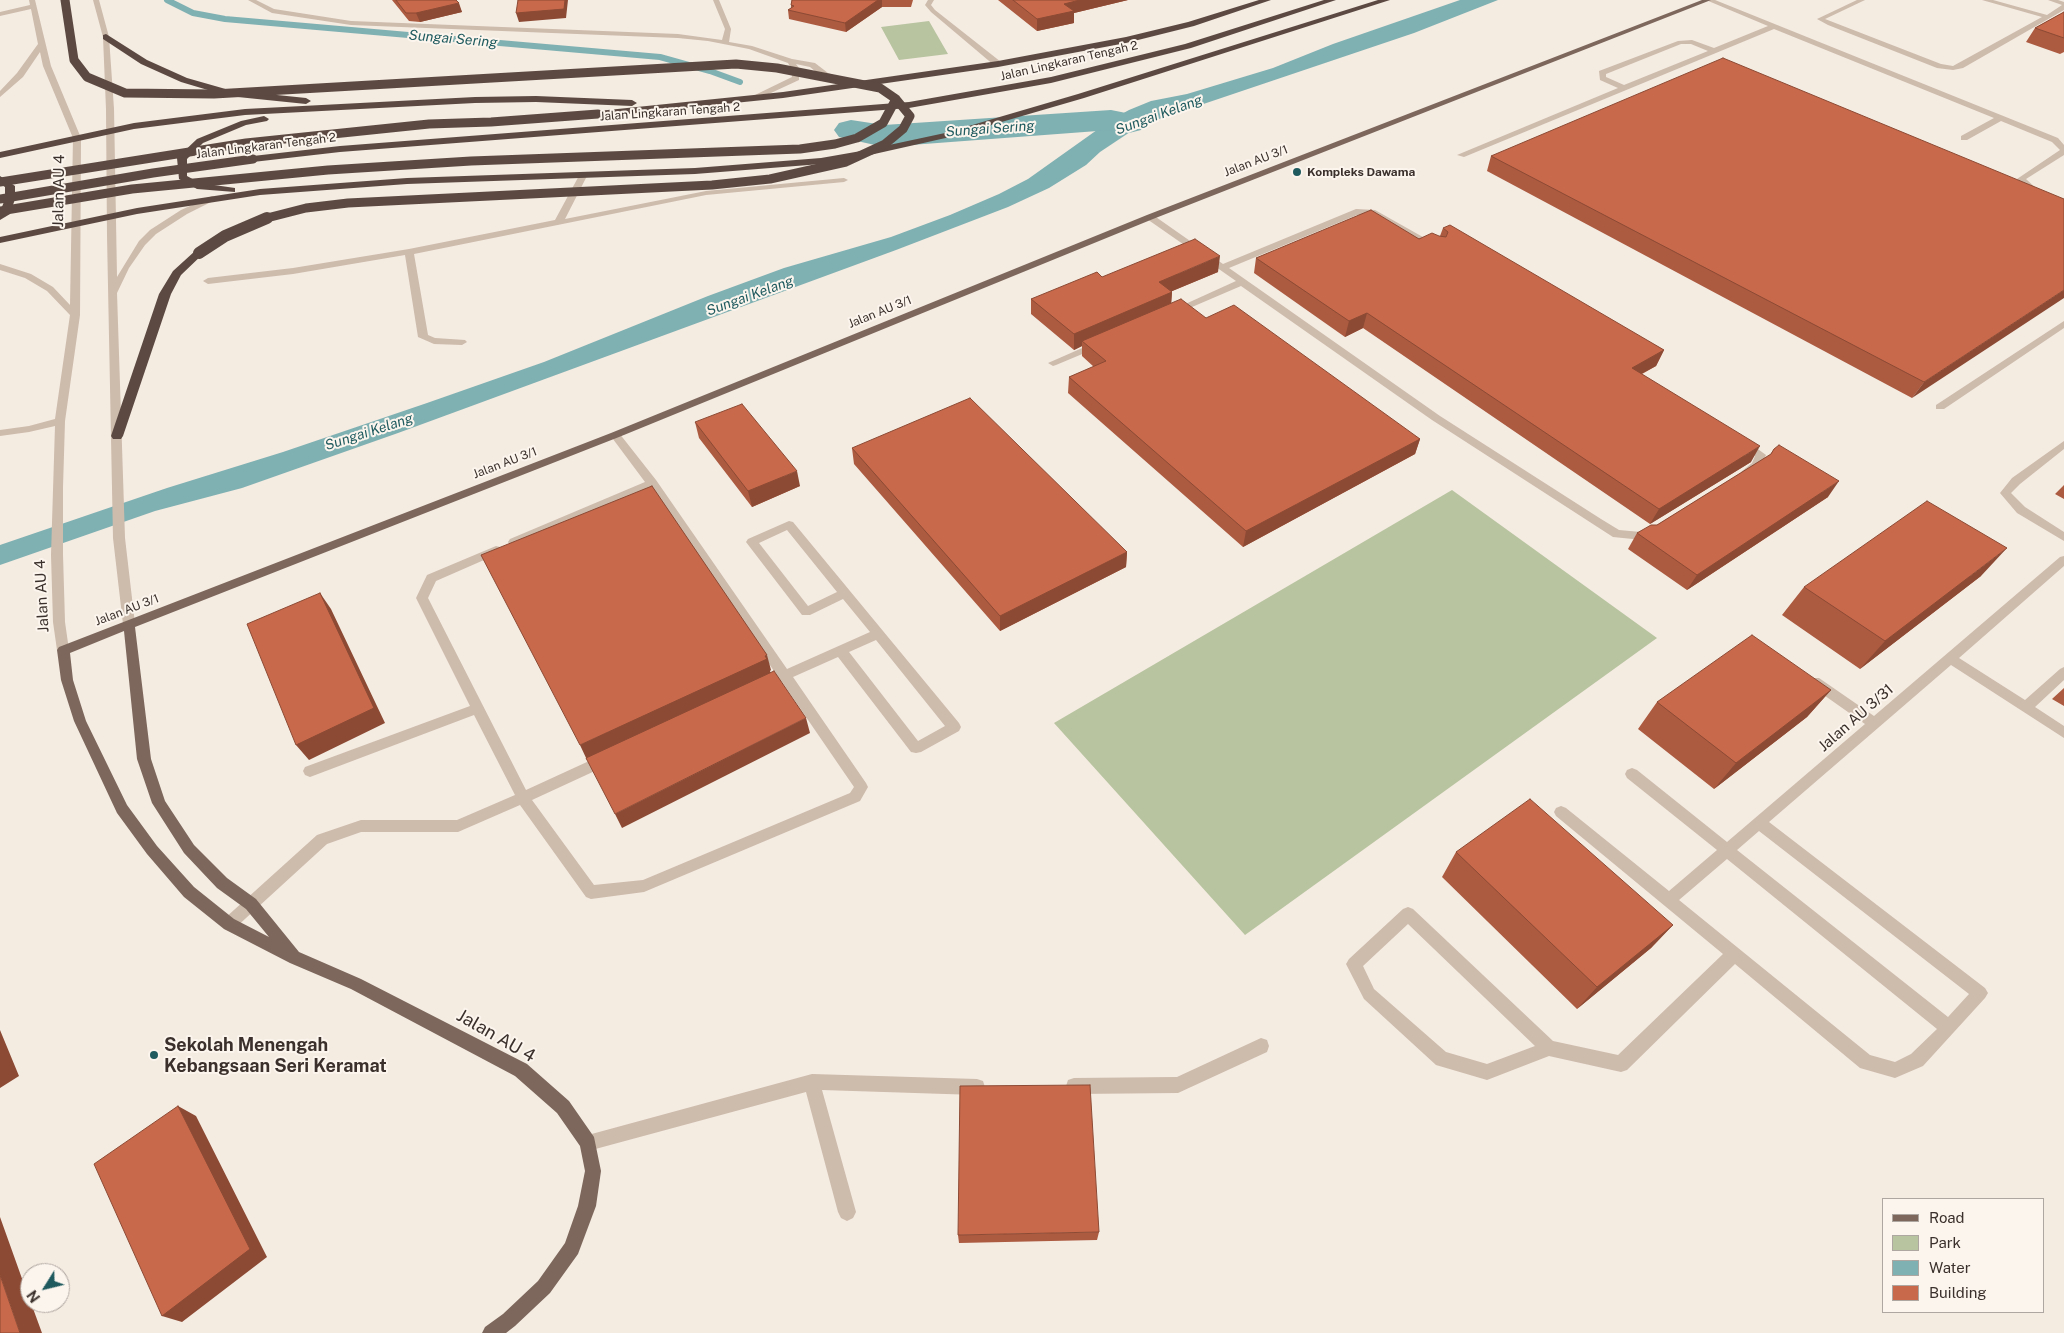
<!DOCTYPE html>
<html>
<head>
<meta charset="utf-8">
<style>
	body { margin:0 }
	#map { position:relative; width:2064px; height:1333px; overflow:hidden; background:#f4ebe1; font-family:"Public Sans",sans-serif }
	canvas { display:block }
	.legend { position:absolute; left:1882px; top:1198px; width:162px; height:115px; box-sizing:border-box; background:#fbf5ee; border:1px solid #aea6a0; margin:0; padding:6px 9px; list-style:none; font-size:15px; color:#3b302b }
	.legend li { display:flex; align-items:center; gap:10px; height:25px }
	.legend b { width:25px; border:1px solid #aea6a0 }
	.north { position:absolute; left:20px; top:1263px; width:50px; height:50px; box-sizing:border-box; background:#fbf5ee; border:1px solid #aea6a0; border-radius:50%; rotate:234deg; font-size:14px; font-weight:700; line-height:20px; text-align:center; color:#3b302b }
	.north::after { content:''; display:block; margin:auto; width:18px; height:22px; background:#1f5a5e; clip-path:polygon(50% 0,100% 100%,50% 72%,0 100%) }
</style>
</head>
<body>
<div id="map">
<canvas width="2064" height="1333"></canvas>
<ul class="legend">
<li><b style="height:6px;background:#7d675c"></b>Road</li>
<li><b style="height:14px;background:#b8c4a0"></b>Park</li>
<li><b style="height:14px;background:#7fb0b2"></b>Water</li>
<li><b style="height:14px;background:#c8694b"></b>Building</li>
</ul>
<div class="north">N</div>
</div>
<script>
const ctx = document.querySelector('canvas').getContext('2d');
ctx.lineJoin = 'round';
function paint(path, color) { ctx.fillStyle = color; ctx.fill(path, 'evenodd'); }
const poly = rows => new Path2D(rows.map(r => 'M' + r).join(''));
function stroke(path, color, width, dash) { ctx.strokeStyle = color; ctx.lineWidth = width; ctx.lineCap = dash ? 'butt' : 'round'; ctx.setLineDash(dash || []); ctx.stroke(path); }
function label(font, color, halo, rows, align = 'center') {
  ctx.font = font + ' "Public Sans",sans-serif'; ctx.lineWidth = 4; ctx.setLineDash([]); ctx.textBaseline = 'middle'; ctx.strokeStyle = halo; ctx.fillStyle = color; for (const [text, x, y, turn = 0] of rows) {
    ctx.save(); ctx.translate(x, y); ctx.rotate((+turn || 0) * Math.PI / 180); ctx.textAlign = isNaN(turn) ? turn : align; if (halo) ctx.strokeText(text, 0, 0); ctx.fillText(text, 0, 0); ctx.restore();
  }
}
paint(poly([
	[929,21,948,54,899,60,881,27],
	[1452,490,1657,638,1245,935,1054,723]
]), '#b8c4a0');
paint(poly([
	[1460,0,1498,0,1414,33,1150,122,1130,132,1100,152,1086,165,1049,188,1008,207,896,250,398,433,242,488,155,511,0,565,0,545,167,488,283,452,427,403,544,362,708,296,784,268,891,237,950,215,999,194,1028,179,1111,120,1129,110,1151,101,1187,94,1273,68,1333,44]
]), '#7fb0b2');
stroke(poly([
	[167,0,193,13,225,19,660,57,710,71,740,82]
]), '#7fb0b2', 6);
paint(poly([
	[1111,110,1141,116,1146,123,1141,130,1129,133,1111,130,884,147,839,137,834,130,839,123,851,120,884,125,1111,110]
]), '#7fb0b2');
paint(poly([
	[29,0,35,0,51,66,81,138,80,315,65,421,63,487,63,555,65,622,69,650,67,653,63,655,59,653,57,650,53,622,51,555,55,426,29,432,0,436,0,430,29,426,55,419,70,315,47,291,25,278,0,270,0,264,31,274,53,287,70,305,73,138,43,66,40,52,23,77,0,97,0,91,17,73,38,44,31,9,0,16,0,12,30,5,29,0],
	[93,0,99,0,109,37,114,109,117,277,139,241,150,230,181,210,212,196,219,198,187,214,156,234,145,245,129,268,117,293,125,538,135,624,133,627,129,629,125,627,123,624,113,538,107,235,106,109,103,37,93,0],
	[248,0,256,0,274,9,351,21,678,34,722,40,725,29,713,0,719,0,731,29,729,42,752,46,792,59,815,63,828,73,841,78,837,80,822,77,810,67,796,64,799,68,799,80,758,99,754,97,755,95,792,77,791,68,788,63,749,49,708,41,678,38,351,25,272,13,248,0],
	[928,0,934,0,931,5,935,10,1001,62,1001,66,995,66,931,12,925,5,928,0],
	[1706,0,1715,0,2058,138,2064,145,2064,155,2026,179,2050,201,2064,207,2064,213,2044,205,2017,179,2060,150,2052,142,2001,121,1967,140,1961,140,1961,136,1994,118,1774,29,1464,157,1457,155,1618,88,1600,80,1599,71,1678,41,1692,40,1714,48,1768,26,1706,0],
	[1681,44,1691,44,1708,51,1624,85,1606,77,1606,74,1681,44],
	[1857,0,1865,0,1825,19,1941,64,1953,66,2042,17,1982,0,1993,0,2047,15,2062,5,2048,0,2058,0,2064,2,2064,10,1963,68,1953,70,1937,68,1828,25,1817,19,1857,0],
	[581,172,588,174,565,219,706,191,844,178,848,180,844,182,706,195,414,254,428,335,435,338,465,340,467,342,462,345,434,344,418,337,405,255,293,274,208,284,203,281,208,278,293,268,409,249,555,220,581,172],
	[1356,209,1375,210,1437,245,1430,247,1370,215,1357,215,1229,268,1440,416,1601,519,1619,530,1641,532,1651,527,1655,528,1657,531,1655,534,1643,540,1613,537,1432,420,1241,286,1178,313,1175,314,1170,311,1236,281,1147,219,1147,215,1153,215,1223,264,1356,209],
	[2064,321,2064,328,1944,409,1936,409,1936,405,2064,321],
	[1096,342,1101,345,1099,347,1056,365,1053,366,1048,363,1096,342],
	[615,432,619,433,656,480,787,669,870,632,843,599,810,615,802,615,746,542,748,539,789,521,793,522,959,723,961,727,959,731,921,752,916,753,911,752,838,657,793,677,866,783,868,787,860,801,644,892,591,899,586,897,520,805,458,832,361,832,327,844,234,929,229,931,224,929,222,924,224,919,317,835,361,820,457,820,515,795,474,715,310,777,305,775,303,771,305,767,470,706,416,598,427,575,496,546,500,547,502,550,500,553,436,581,428,598,526,790,600,756,605,754,610,756,612,760,610,764,532,800,594,885,643,880,850,793,854,787,782,682,775,681,773,678,776,674,650,488,518,545,510,545,508,542,510,539,645,482,610,435,615,432],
	[787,530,837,592,808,606,759,543,787,530],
	[876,640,945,726,918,741,849,652,876,640],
	[1744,439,1766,455,1760,468,1746,476,1741,472,1752,463,1755,456,1740,444,1739,442,1740,440,1744,439],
	[2064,441,2064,449,2020,484,2011,493,2025,507,2064,532,2064,541,2017,513,2000,493,2012,478,2064,441],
	[2064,556,2064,566,1959,658,2025,700,2060,669,2064,667,2064,680,2035,707,2064,726,2064,738,1951,665,1769,822,1985,988,1988,993,1985,998,1923,1066,1895,1078,1860,1068,1735,964,1627,1070,1621,1072,1549,1056,1487,1080,1436,1065,1364,999,1346,964,1349,959,1403,909,1408,907,1413,909,1553,1041,1618,1055,1723,954,1556,816,1554,812,1556,808,1561,806,1566,808,1669,891,1717,850,1627,778,1625,774,1627,770,1632,768,1637,770,1727,842,1865,724,1811,686,1809,682,1811,678,1819,678,1874,716,2060,557,2064,556],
	[1759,831,1969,994,1948,1017,1737,850,1759,831],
	[1727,859,1937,1029,1911,1054,1895,1062,1870,1055,1679,900,1727,859],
	[1408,924,1535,1046,1487,1064,1446,1052,1374,989,1363,966,1408,924],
	[1261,1038,1267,1040,1269,1046,1267,1052,1178,1093,1074,1094,1068,1092,1066,1086,1068,1080,1074,1078,1177,1077,1261,1038],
	[812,1074,977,1079,983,1081,985,1087,983,1093,977,1095,822,1090,856,1212,853,1218,847,1221,841,1218,838,1212,806,1092,588,1151,582,1149,580,1143,582,1137,588,1135,812,1074]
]), '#cdbbac');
paint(poly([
	[1702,0,1711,0,1153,219,619,437,135,627,151,759,165,801,194,845,227,878,256,899,299,952,361,979,527,1064,569,1101,594,1137,601,1171,596,1206,578,1254,550,1293,515,1326,506,1333,482,1333,485,1327,503,1314,538,1281,565,1243,578,1206,585,1171,580,1146,557,1113,515,1076,351,989,290,963,224,929,184,897,147,854,117,813,74,721,61,680,57,650,59,647,611,433,1147,215,1702,0],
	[124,631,137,759,152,803,184,853,217,888,246,909,269,937,234,919,194,887,157,846,127,805,86,721,73,680,70,653,124,631]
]), '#7d675c');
paint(poly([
	[1259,0,1271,0,1194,26,1126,43,998,67,783,98,598,117,593,114,598,111,783,92,998,61,1126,37,1188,22,1259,0],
	[1324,0,1336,0,1191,48,1051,83,909,108,340,152,253,162,248,159,253,156,340,146,909,102,1051,77,1185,44,1324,0],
	[1378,0,1390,0,1084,98,950,137,861,157,821,164,695,174,407,184,260,195,137,214,0,243,0,237,137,208,260,189,407,178,695,168,821,158,861,151,945,133,1078,94,1378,0],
	[106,34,147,60,187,78,229,90,306,98,311,101,306,104,228,96,181,82,141,64,103,39,103,35,106,34],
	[536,96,632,100,637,103,632,106,536,102,475,103,245,115,134,129,0,158,0,152,134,123,245,109,475,97,536,96],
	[264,116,269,119,267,121,246,125,203,143,187,159,187,176,200,183,235,188,235,192,197,189,179,179,177,158,197,139,241,121,264,116],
	[0,176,15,186,15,199,10,214,0,220,0,212,5,199,5,187,0,184,0,176],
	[199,250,204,253,181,275,171,294,123,436,121,439,113,439,111,436,159,294,173,271,195,251,199,250]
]), '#5c4a42');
stroke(poly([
	[65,0,74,60,87,77,125,93,214,94,736,64,777,68,880,88,896,99,910,116,903,129,885,144,846,162,770,179,712,185,348,203,306,208,263,219],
	[0,182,246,143,429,124,491,122,598,114],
	[0,199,153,173,253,159],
	[0,211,132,189,328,170,471,161,800,149,835,144,857,138,883,123,896,99]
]), '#5c4a42', 9);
stroke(poly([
	[199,253,225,236,267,218]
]), '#5c4a42', 12);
paint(poly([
	[392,0,456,0,462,12,420,22,409,21],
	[792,0,913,0,911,7,882,7,846,32,789,19,788,10,791,8,791,5],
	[998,0,1128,0,1074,13,1074,23,1037,31],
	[2064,12,2064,52,2060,54,2026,42,2035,28],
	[1491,156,2064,199,1912,398,1487,171],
	[1443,228,1664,350,1656,366,1642,374,1751,462,1650,524,1363,328,1345,337,1254,273,1256,258,1440,236],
	[1218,272,1172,291,1172,292,1171,303,1206,318,1420,439,1415,454,1243,547,1068,393,1069,377,1094,367,1082,356,1082,346,1074,350,1031,314,1031,299,1102,277],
	[695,422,800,486,752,507,699,438],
	[852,448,1127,552,1126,567,1000,631,854,464],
	[1774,449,1828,497,1687,590,1628,549,1637,533,1657,525,1770,455],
	[2064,485,2064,499,2055,494],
	[1981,576,1860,669,1782,615,1804,587],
	[2064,688,2064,706,2052,699],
	[1831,690,1807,717,1714,789,1638,729,1657,702],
	[1456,852,1673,925,1651,948,1577,1009,1442,877],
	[1099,1232,1097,1240,959,1243,958,1235]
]), '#ac5a40');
paint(poly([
	[565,0,568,0,566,18,519,22,516,13],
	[878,0,882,0,882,7,846,32,845,23],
	[1080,0,1128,0,1074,13,1074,23,1037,31,1037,19,1064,4],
	[459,3,462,12,420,22,416,13],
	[1220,256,1218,272,1158,297,1159,282],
	[2064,290,2064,298,1912,398,1924,382],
	[1172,292,1171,307,1082,341,1082,346,1074,350,1074,334],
	[1367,313,1363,328,1345,337,1349,321],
	[1664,350,1656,366,1624,383,1632,368],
	[1420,439,1415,454,1243,547,1246,531],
	[1760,446,1751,462,1650,524,1659,509],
	[797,471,800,486,752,507,748,491],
	[1839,481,1828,497,1687,590,1697,575],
	[2007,548,1981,576,1860,669,1885,641],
	[1127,552,1126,567,1000,631,1000,616],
	[320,593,331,609,385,723,309,760,296,745],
	[767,655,771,670,770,671,771,674,587,760,580,745],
	[1831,690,1807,717,1714,789,1736,763],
	[806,718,810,733,622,828,615,814],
	[1673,925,1651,948,1577,1009,1597,987],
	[0,1030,19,1076,0,1088],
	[178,1106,196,1116,267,1257,182,1322,162,1316],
	[0,1217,30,1301,30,1303,31,1303,42,1333,20,1333,0,1275]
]), '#8c4a34');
const building = poly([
	[396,0,456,0,459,3,416,13,406,13,396,0],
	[518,0,565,0,564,9,516,13,518,0],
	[792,0,878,0,845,23,788,10,794,6,791,5,792,0],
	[1013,0,1080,0,1064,4,1074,11,1037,19,1013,0],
	[2064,12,2064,38,2035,28,2064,12],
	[1723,58,2064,199,2064,290,1924,382,1491,156,1723,58],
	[1371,210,1419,239,1432,233,1439,236,1446,237,1448,232,1443,228,1450,225,1664,350,1632,368,1760,446,1659,509,1367,313,1349,321,1256,258,1371,210],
	[1195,239,1220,256,1159,282,1172,292,1074,334,1031,299,1097,272,1102,277,1195,239],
	[1181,299,1206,318,1234,305,1420,439,1246,531,1069,377,1106,361,1082,341,1181,299],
	[970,398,1127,552,1000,616,852,448,970,398],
	[742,404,797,471,748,491,695,422,742,404],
	[1779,445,1839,481,1697,575,1637,533,1651,525,1657,525,1771,454,1774,449,1779,445],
	[652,486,767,655,765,656,767,659,580,745,481,555,652,486],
	[1927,501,2007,548,1885,641,1804,587,1927,501],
	[320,593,374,708,296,745,247,624,320,593],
	[1752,635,1831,690,1736,763,1657,702,1752,635],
	[774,671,806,718,615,814,586,758,774,671],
	[1530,799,1673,925,1597,987,1456,852,1530,799],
	[1090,1085,1099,1232,958,1235,960,1086,1090,1085],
	[178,1106,250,1249,162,1316,94,1164,178,1106],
	[0,1275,20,1333,0,1333,0,1275]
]);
paint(building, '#c8694b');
stroke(building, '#8c4a34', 1);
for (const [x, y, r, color] of [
	[1297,172,5,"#1f5a5e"],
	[154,1055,5,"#1f5a5e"]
]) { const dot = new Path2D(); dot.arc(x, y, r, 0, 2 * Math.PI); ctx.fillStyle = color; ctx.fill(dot); stroke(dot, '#fbf5ee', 2); }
label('12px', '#3b302b', '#fbf5ee', [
	["Jalan Lingkaran Tengah 2",1069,61,-13],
	["Jalan Lingkaran Tengah 2",670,112,-4],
	["Jalan Lingkaran Tengah 2",266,146,-7],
	["Jalan AU 3/1",1256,161,-21],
	["Jalan AU 3/1",880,312,-22],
	["Jalan AU 3/1",505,463,-21],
	["Jalan AU 3/1",127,610,-21]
]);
label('bold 12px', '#3b302b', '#fbf5ee', [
	["Kompleks Dawama",1307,172]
], 'left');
label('italic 14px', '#1f5a5e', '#fbf5ee', [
	["Sungai Sering",453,39,5],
	["Sungai Kelang",1159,115,-20],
	["Sungai Sering",990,129,-4],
	["Sungai Kelang",750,296,-20],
	["Sungai Kelang",369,432,-18]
]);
label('15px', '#3b302b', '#fbf5ee', [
	["Jalan AU 4",59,191,-89],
	["Jalan AU 4",42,596,-93],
	["Jalan AU 3/31",1856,718,-41]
]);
label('18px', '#3b302b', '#fbf5ee', [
	["Jalan AU 4",496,1036,30]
]);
label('bold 18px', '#3b302b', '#fbf5ee', [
	["Sekolah Menengah",164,1045],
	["Kebangsaan Seri Keramat",164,1066]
], 'left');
</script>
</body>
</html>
